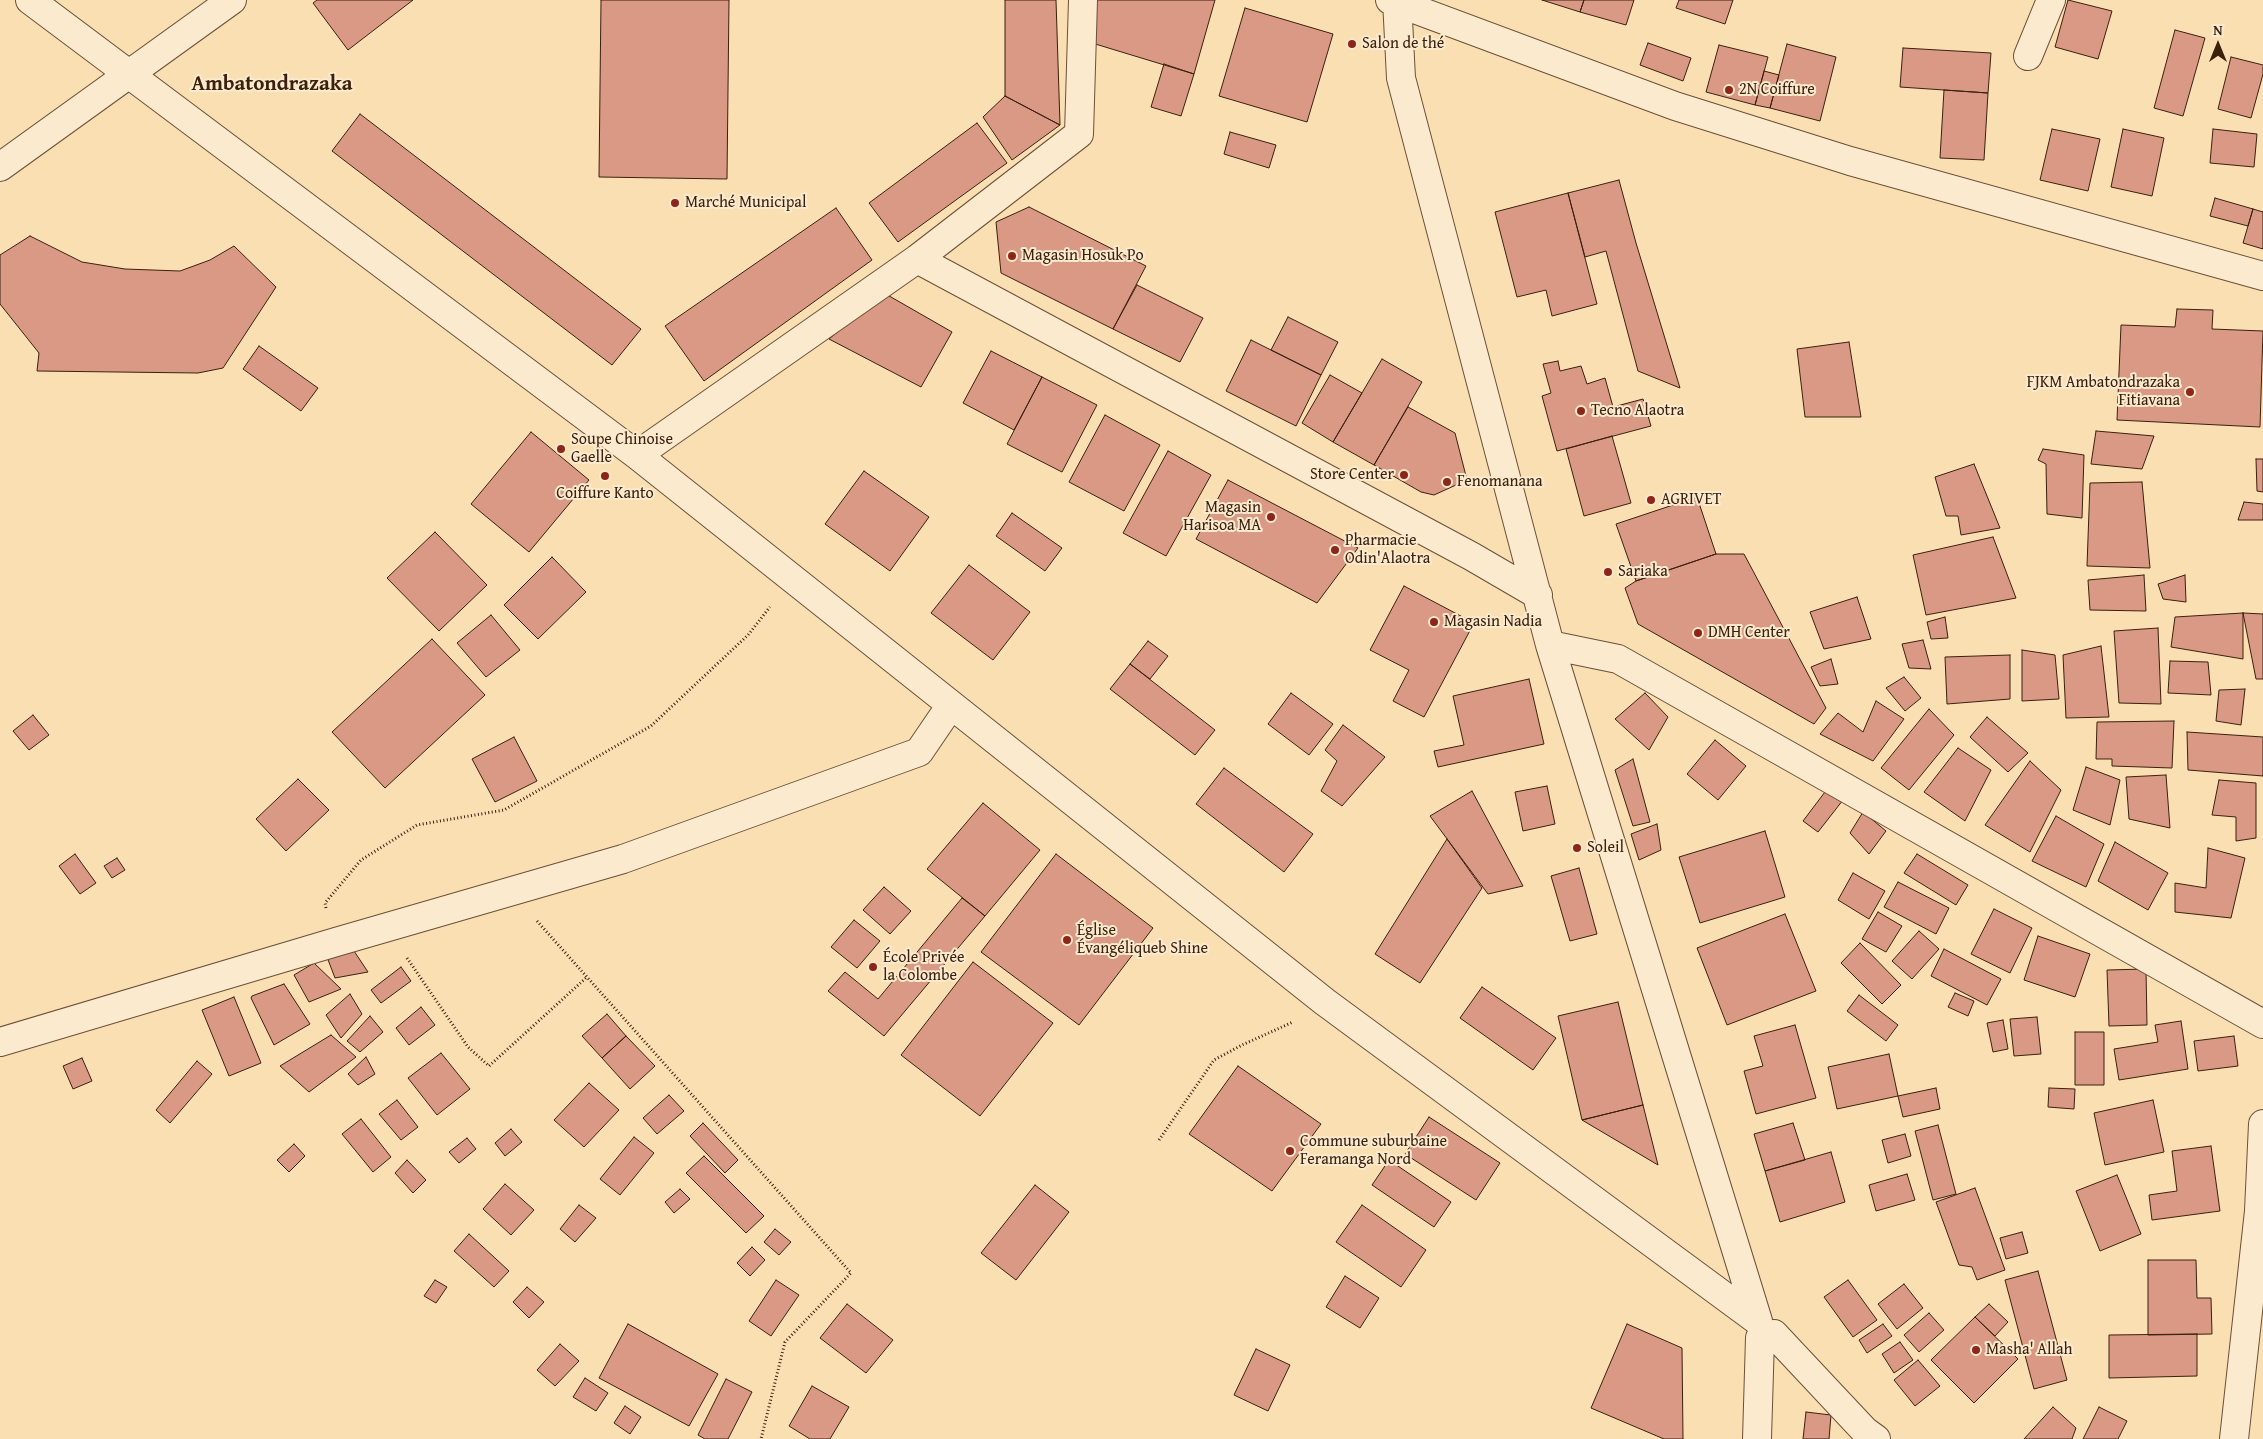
<!DOCTYPE html>
<html>
<head>
<meta charset="utf-8">
<style>
	body { margin:0 }
	#map { position:relative; width:2263px; height:1439px; overflow:hidden; background:#fadfb3; font-family:"Gentium Book Plus",serif }
	canvas { display:block }
	.north { position:absolute; left:2193px; top:20px; width:50px; height:50px; -webkit-text-stroke:4px #fceace; paint-order:stroke; rotate:0deg; font-size:14px; font-weight:700; line-height:20px; text-align:center; color:#3b200e }
	.north::after { content:''; display:block; margin:auto; width:18px; height:22px; background:#3b200e; clip-path:polygon(50% 0,100% 100%,50% 72%,0 100%) }
</style>
</head>
<body>
<div id="map">
<canvas width="2263" height="1439"></canvas>
<div class="north">N</div>
</div>
<script>
const ctx = document.querySelector('canvas').getContext('2d');
ctx.lineJoin = 'round';
function paint(path, color) { ctx.fillStyle = color; ctx.fill(path, 'evenodd'); }
const poly = rows => new Path2D(rows.map(r => 'M' + r).join(''));
function stroke(path, color, width, dash) { ctx.strokeStyle = color; ctx.lineWidth = width; ctx.lineCap = dash ? 'butt' : 'round'; ctx.setLineDash(dash || []); ctx.stroke(path); }
function label(font, color, halo, rows, align = 'center') {
  ctx.font = font + ' "Gentium Book Plus",serif'; ctx.lineWidth = 4; ctx.setLineDash([]); ctx.textBaseline = 'middle'; ctx.strokeStyle = halo; ctx.fillStyle = color; for (const [text, x, y, turn = 0] of rows) {
    ctx.save(); ctx.translate(x, y); ctx.rotate((+turn || 0) * Math.PI / 180); ctx.textAlign = isNaN(turn) ? turn : align; if (halo) ctx.strokeText(text, 0, 0); ctx.fillText(text, 0, 0); ctx.restore();
  }
}
const building = poly([
	[317,0,413,0,348,50,313,3,317,0],
	[601,0,729,0,727,179,599,177,601,0],
	[1005,0,1056,0,1060,125,1005,96,1005,0],
	[1096,0,1215,0,1194,74,1092,43,1096,0],
	[1542,0,1584,0,1580,12,1542,0],
	[1584,0,1634,0,1626,25,1580,12,1584,0],
	[1679,0,1733,0,1725,24,1676,8,1679,0],
	[2068,0,2112,11,2098,59,2055,47,2068,0],
	[1245,8,1333,34,1307,122,1219,96,1245,8],
	[2175,30,2205,38,2183,116,2154,108,2175,30],
	[1648,43,1691,58,1683,81,1640,65,1648,43],
	[1787,44,1836,57,1820,121,1770,108,1787,44],
	[1719,45,1768,57,1755,105,1706,92,1719,45],
	[1903,48,1991,53,1988,93,1900,87,1903,48],
	[2231,57,2263,65,2263,74,2251,118,2218,109,2231,57],
	[1164,64,1194,74,1181,116,1151,107,1164,64],
	[1764,71,1779,75,1770,108,1755,105,1764,71],
	[1944,90,1988,93,1984,160,1940,158,1944,90],
	[1005,96,1060,125,1012,160,983,117,1005,96],
	[360,114,641,329,612,365,332,151,360,114],
	[977,123,1007,163,898,242,869,203,977,123],
	[2052,129,2100,139,2088,191,2040,180,2052,129],
	[2123,129,2164,138,2152,196,2111,187,2123,129],
	[2213,129,2257,134,2254,167,2210,163,2213,129],
	[1230,132,1276,145,1269,168,1224,154,1230,132],
	[1619,180,1636,243,1680,388,1638,371,1606,251,1585,257,1568,193,1619,180],
	[1568,193,1597,304,1552,316,1546,290,1517,297,1495,212,1568,193],
	[2215,198,2253,209,2248,226,2210,216,2215,198],
	[1029,207,1146,266,1113,329,1001,273,996,222,1029,207],
	[836,208,872,260,704,381,665,326,836,208],
	[2253,209,2263,212,2263,249,2243,243,2253,209],
	[30,236,82,262,125,269,180,271,210,260,234,246,276,287,223,368,198,373,37,371,39,353,0,304,0,255,30,236],
	[1137,285,1203,318,1180,362,1113,329,1137,285],
	[884,293,952,332,921,387,829,339,884,293],
	[2177,309,2213,310,2212,329,2263,331,2260,427,2117,420,2121,325,2175,327,2177,309],
	[1288,317,1338,342,1321,375,1271,350,1288,317],
	[1251,340,1321,375,1296,426,1226,391,1251,340],
	[1849,342,1861,417,1805,417,1797,349,1849,342],
	[259,346,318,388,301,411,243,369,259,346],
	[991,351,1042,377,1014,430,963,403,991,351],
	[1382,359,1422,382,1374,465,1333,442,1382,359],
	[1558,361,1560,371,1581,366,1587,384,1605,378,1613,407,1643,399,1651,426,1557,451,1542,396,1551,393,1543,364,1558,361],
	[1330,375,1362,393,1333,442,1302,423,1330,375],
	[1042,377,1097,405,1062,472,1007,444,1042,377],
	[1408,407,1455,433,1467,480,1434,495,1421,492,1374,465,1408,407],
	[1105,415,1160,445,1124,511,1069,482,1105,415],
	[2096,431,2154,436,2142,469,2091,464,2096,431],
	[531,432,589,480,529,552,471,504,531,432],
	[1612,436,1631,503,1584,516,1566,449,1612,436],
	[2043,449,2084,455,2082,518,2047,514,2046,464,2038,460,2043,449],
	[1168,451,1211,475,1166,556,1123,533,1168,451],
	[2256,459,2263,459,2263,492,2257,491,2256,459],
	[1974,464,2000,528,1961,535,1958,516,1946,516,1935,477,1974,464],
	[864,471,929,517,890,571,825,524,864,471],
	[1228,480,1358,548,1317,603,1196,539,1228,480],
	[2142,482,2150,568,2087,566,2090,483,2142,482],
	[1697,497,1716,554,1636,581,1616,524,1697,497],
	[2244,502,2263,504,2263,520,2238,520,2244,502],
	[1012,513,1062,548,1045,571,996,536,1012,513],
	[435,532,487,585,439,631,387,578,435,532],
	[1993,537,2016,598,1926,615,1913,555,1993,537],
	[1716,554,1744,554,1826,708,1814,724,1638,624,1625,588,1636,581,1716,554],
	[552,557,586,592,538,639,504,605,552,557],
	[969,565,1030,612,993,660,931,613,969,565],
	[2144,575,2146,611,2090,610,2088,580,2144,575],
	[2185,575,2186,602,2163,599,2158,584,2185,575],
	[1404,586,1474,623,1424,717,1393,701,1409,670,1370,650,1404,586],
	[1857,597,1871,639,1824,649,1810,612,1857,597],
	[2243,613,2263,614,2263,679,2256,679,2243,613],
	[2243,613,2243,659,2171,647,2175,617,2243,613],
	[491,615,520,650,486,677,457,643,491,615],
	[1945,617,1948,638,1931,639,1927,622,1945,617],
	[2158,628,2161,704,2119,703,2114,631,2158,628],
	[432,639,485,695,385,788,332,732,432,639],
	[1923,640,1931,669,1909,668,1902,644,1923,640],
	[1148,641,1168,656,1150,679,1130,664,1148,641],
	[2101,646,2109,717,2066,718,2063,655,2101,646],
	[2022,650,2055,655,2059,699,2022,701,2022,650],
	[2010,655,2010,699,1947,704,1945,657,2010,655],
	[1831,659,1838,684,1820,686,1811,667,1831,659],
	[2170,661,2208,662,2211,695,2168,693,2170,661],
	[1130,664,1215,730,1195,755,1110,689,1130,664],
	[1904,677,1921,698,1905,711,1886,688,1904,677],
	[1529,679,1544,744,1438,767,1434,751,1464,745,1453,696,1529,679],
	[2245,689,2241,725,2216,721,2219,690,2245,689],
	[1291,693,1333,724,1309,755,1268,724,1291,693],
	[1645,693,1668,717,1649,750,1615,719,1645,693],
	[1876,701,1904,719,1873,761,1820,734,1838,713,1863,732,1876,701],
	[1929,709,1954,735,1909,790,1881,768,1929,709],
	[33,715,49,735,29,750,13,731,33,715],
	[1987,717,2028,753,2008,772,1970,737,1987,717],
	[2174,721,2172,768,2112,766,2112,759,2096,759,2097,722,2174,721],
	[1343,725,1385,757,1342,806,1321,791,1337,761,1325,750,1343,725],
	[2187,732,2263,737,2263,776,2188,770,2187,732],
	[514,737,537,781,495,802,472,759,514,737],
	[1715,740,1746,766,1718,800,1687,774,1715,740],
	[1958,748,1991,770,1965,821,1924,792,1958,748],
	[1633,759,1650,822,1633,826,1615,770,1633,759],
	[2030,761,2061,790,2030,852,1985,825,2030,761],
	[2086,767,2120,780,2110,825,2073,810,2086,767],
	[1224,768,1313,834,1284,872,1196,804,1224,768],
	[2166,775,2170,828,2129,819,2126,777,2166,775],
	[298,779,329,810,286,851,256,819,298,779],
	[2219,780,2256,783,2256,838,2236,841,2236,817,2212,815,2219,780],
	[1547,786,1555,824,1523,831,1515,792,1547,786],
	[1828,788,1843,800,1818,832,1803,821,1828,788],
	[1472,791,1523,886,1488,894,1430,816,1472,791],
	[983,803,1040,850,985,916,927,869,983,803],
	[1863,812,1886,831,1869,854,1850,833,1863,812],
	[2056,816,2104,844,2086,887,2032,861,2056,816],
	[1657,824,1661,850,1639,860,1631,834,1657,824],
	[1765,831,1785,897,1700,923,1679,857,1765,831],
	[1447,839,1482,888,1420,983,1375,954,1447,839],
	[2115,842,2168,873,2148,910,2098,881,2115,842],
	[2208,848,2245,858,2231,918,2175,912,2175,883,2206,888,2208,848],
	[75,854,96,883,80,894,59,866,75,854],
	[1056,854,1153,928,1079,1025,981,952,1056,854],
	[1917,854,1968,885,1956,905,1904,873,1917,854],
	[117,858,125,870,112,878,104,866,117,858],
	[1579,868,1597,934,1570,941,1551,876,1579,868],
	[1853,873,1885,891,1869,919,1838,900,1853,873],
	[1898,882,1949,908,1936,934,1884,907,1898,882],
	[884,887,911,911,890,934,863,910,884,887],
	[962,898,985,916,884,1036,828,991,845,972,878,999,962,898],
	[1994,909,2032,928,2010,973,1971,954,1994,909],
	[1878,912,1902,926,1886,952,1862,939,1878,912],
	[1785,914,1816,991,1727,1025,1697,948,1785,914],
	[854,920,880,941,857,968,831,947,854,920],
	[1919,931,1939,949,1912,979,1892,961,1919,931],
	[2038,936,2090,954,2075,997,2024,980,2038,936],
	[1860,943,1901,985,1882,1004,1841,963,1860,943],
	[352,948,368,972,335,978,327,957,352,948],
	[1944,949,2001,979,1987,1005,1931,976,1944,949],
	[973,962,1053,1023,980,1116,901,1055,973,962],
	[314,963,341,989,309,1002,294,975,314,963],
	[401,967,411,981,381,1003,371,990,401,967],
	[2146,969,2147,1025,2109,1026,2107,970,2146,969],
	[284,984,310,1024,274,1045,251,998,252,996,284,984],
	[1482,987,1556,1038,1533,1070,1460,1018,1482,987],
	[1955,993,1974,1001,1968,1016,1948,1007,1955,993],
	[350,994,362,1014,341,1038,326,1015,350,994],
	[1859,995,1898,1025,1886,1041,1847,1011,1859,995],
	[234,997,261,1063,229,1076,202,1010,234,997],
	[1618,1002,1643,1105,1582,1120,1558,1016,1618,1002],
	[421,1007,435,1025,409,1045,396,1028,421,1007],
	[607,1014,626,1036,602,1058,582,1036,607,1014],
	[370,1016,383,1032,360,1052,347,1041,370,1016],
	[2037,1017,2041,1054,2014,1056,2010,1019,2037,1017],
	[2003,1020,2008,1049,1993,1052,1987,1023,2003,1020],
	[2181,1021,2188,1069,2119,1080,2114,1049,2158,1042,2155,1025,2181,1021],
	[1795,1025,1816,1098,1756,1114,1744,1071,1763,1066,1754,1036,1795,1025],
	[2075,1032,2104,1032,2104,1085,2075,1085,2075,1032],
	[331,1035,356,1057,309,1092,280,1066,331,1035],
	[626,1036,655,1066,630,1089,602,1058,626,1036],
	[2234,1036,2238,1066,2198,1071,2194,1041,2234,1036],
	[441,1053,470,1089,437,1115,408,1078,441,1053],
	[1889,1054,1898,1096,1837,1109,1828,1067,1889,1054],
	[366,1057,375,1074,358,1085,348,1074,366,1057],
	[82,1058,92,1081,73,1089,63,1066,82,1058],
	[197,1061,212,1074,170,1123,156,1110,197,1061],
	[1238,1066,1321,1124,1272,1191,1189,1134,1238,1066],
	[589,1083,619,1110,584,1147,554,1120,589,1083],
	[1936,1088,1940,1109,1903,1117,1898,1096,1936,1088],
	[2049,1088,2075,1089,2074,1109,2048,1107,2049,1088],
	[669,1095,684,1111,657,1134,643,1118,669,1095],
	[397,1100,418,1127,401,1140,379,1114,397,1100],
	[2153,1100,2164,1152,2105,1165,2094,1113,2153,1100],
	[1643,1105,1658,1165,1582,1120,1643,1105],
	[1429,1117,1500,1163,1476,1200,1405,1154,1429,1117],
	[361,1119,391,1157,373,1172,342,1134,361,1119],
	[703,1123,738,1160,725,1173,690,1136,703,1123],
	[1793,1123,1805,1160,1765,1171,1754,1134,1793,1123],
	[1938,1125,1956,1194,1933,1200,1915,1131,1938,1125],
	[511,1129,522,1142,505,1156,495,1143,511,1129],
	[1905,1134,1911,1156,1888,1163,1882,1140,1905,1134],
	[634,1137,654,1153,620,1195,600,1179,634,1137],
	[467,1138,476,1149,459,1163,449,1152,467,1138],
	[294,1144,305,1156,289,1172,277,1160,294,1144],
	[2211,1146,2220,1211,2152,1220,2149,1195,2177,1191,2172,1151,2211,1146],
	[1831,1152,1845,1202,1780,1222,1765,1171,1831,1152],
	[704,1156,764,1216,746,1233,686,1173,704,1156],
	[407,1160,426,1180,413,1193,395,1173,407,1160],
	[1389,1160,1451,1202,1434,1227,1372,1185,1389,1160],
	[1907,1174,1915,1200,1876,1211,1869,1185,1907,1174],
	[2117,1175,2141,1234,2100,1251,2076,1191,2117,1175],
	[505,1184,534,1210,511,1235,483,1209,505,1184],
	[1035,1185,1069,1212,1016,1280,981,1253,1035,1185],
	[1975,1188,2005,1270,1977,1280,1972,1267,1959,1265,1936,1202,1975,1188],
	[680,1189,690,1199,674,1213,665,1202,680,1189],
	[579,1205,596,1218,575,1242,560,1229,579,1205],
	[1362,1205,1426,1250,1401,1287,1336,1242,1362,1205],
	[775,1229,791,1242,779,1255,764,1242,775,1229],
	[2022,1232,2028,1253,2006,1259,2000,1238,2022,1232],
	[469,1234,509,1271,494,1287,454,1251,469,1234],
	[752,1247,765,1260,750,1276,737,1263,752,1247],
	[2148,1260,2196,1260,2197,1298,2211,1298,2212,1334,2148,1335,2148,1260],
	[2038,1271,2067,1380,2034,1389,2005,1280,2038,1271],
	[1345,1276,1379,1298,1360,1328,1326,1307,1345,1276],
	[435,1280,447,1287,436,1303,424,1296,435,1280],
	[776,1280,799,1295,771,1336,749,1321,776,1280],
	[1848,1280,1877,1320,1853,1337,1824,1297,1848,1280],
	[1904,1284,1923,1308,1897,1329,1878,1304,1904,1284],
	[527,1287,544,1302,529,1318,513,1302,527,1287],
	[847,1304,893,1340,866,1373,820,1338,847,1304],
	[1989,1304,2008,1322,1995,1336,1975,1317,1989,1304],
	[1929,1313,1944,1330,1919,1352,1904,1335,1929,1313],
	[1975,1317,2018,1359,1974,1403,1931,1360,1975,1317],
	[628,1324,718,1374,689,1426,599,1378,628,1324],
	[1627,1324,1682,1348,1683,1439,1664,1439,1591,1408,1627,1324],
	[1883,1324,1892,1336,1867,1353,1859,1340,1883,1324],
	[2197,1334,2197,1376,2109,1378,2109,1335,2197,1334],
	[1900,1342,1913,1360,1894,1373,1882,1354,1900,1342],
	[560,1344,579,1361,555,1386,537,1370,560,1344],
	[1256,1349,1290,1365,1268,1411,1234,1395,1256,1349],
	[1918,1360,1940,1386,1915,1406,1894,1380,1918,1360],
	[585,1378,608,1393,596,1411,573,1397,585,1378],
	[726,1379,752,1392,728,1439,705,1439,698,1435,726,1379],
	[812,1386,849,1407,830,1439,810,1439,789,1426,812,1386],
	[625,1406,641,1417,630,1434,614,1423,625,1406],
	[2053,1407,2076,1428,2072,1439,2024,1439,2053,1407],
	[2099,1407,2127,1421,2118,1439,2083,1439,2099,1407],
	[1806,1412,1831,1415,1829,1439,1803,1439,1806,1412]
]);
paint(building, '#d99984');
stroke(building, '#3b200e', 1);
const minor = poly([
	[30,0,637,455,1325,1002,1758,1321],
	[1390,0,1675,106,1850,161,2263,276],
	[1397,0,1401,78,1550,645,1758,1321],
	[2028,56,2051,0],
	[0,167,232,0],
	[917,259,1471,556,1538,595],
	[637,455,917,259,1079,134,1083,0],
	[1550,645,1618,659,2263,1024],
	[0,1042,336,942,623,859,919,752,951,705],
	[1774,1334,1865,1431,1876,1439],
	[1757,1439,1760,1338],
	[2234,1439,2259,1211,2263,1124]
]);
stroke(minor, '#6b5037', 30);
stroke(poly([
	[326,908,325,903,361,860,417,825,504,810,651,726,748,635,770,607],
	[537,921,851,1273,785,1342,761,1439],
	[407,958,468,1047,489,1066,587,977],
	[1159,1140,1214,1060,1242,1045,1293,1022]
]), '#3b200e', 3, [1, 2.5]);
stroke(minor, '#fceace', 28);
for (const [x, y, r, color] of [
	[1352,44,5,"#8f2418"],
	[1729,90,5,"#8f2418"],
	[675,203,5,"#8f2418"],
	[1012,256,5,"#8f2418"],
	[2190,392,5,"#8f2418"],
	[1581,411,5,"#8f2418"],
	[561,449,5,"#8f2418"],
	[1404,475,5,"#8f2418"],
	[605,476,5,"#8f2418"],
	[1447,482,5,"#8f2418"],
	[1651,500,5,"#8f2418"],
	[1271,517,5,"#8f2418"],
	[1335,550,5,"#8f2418"],
	[1608,572,5,"#8f2418"],
	[1434,622,5,"#8f2418"],
	[1698,633,5,"#8f2418"],
	[1577,848,5,"#8f2418"],
	[1067,940,5,"#8f2418"],
	[873,967,5,"#8f2418"],
	[1290,1151,5,"#8f2418"],
	[1976,1350,5,"#8f2418"]
]) { const dot = new Path2D(); dot.arc(x, y, r, 0, 2 * Math.PI); ctx.fillStyle = color; ctx.fill(dot); stroke(dot, '#fceace', 2); }
label('16px', '#3b200e', '#fceace', [
	["Salon de thé",1362,44],
	["2N Coiffure",1739,90],
	["Marché Municipal",685,203],
	["Magasin Hosuk Po",1022,256],
	["FJKM Ambatondrazaka",2180,383,"right"],
	["Fitiavana",2180,401,"right"],
	["Tecno Alaotra",1591,411],
	["Soupe Chinoise",571,440],
	["Gaelle",571,458],
	["Store Center",1394,475,"right"],
	["Fenomanana",1457,482],
	["Coiffure Kanto",605,494,"center"],
	["AGRIVET",1661,500],
	["Magasin",1261,508,"right"],
	["Harisoa MA",1261,526,"right"],
	["Pharmacie",1345,541],
	["Odin'Alaotra",1345,559],
	["Sariaka",1618,572],
	["Magasin Nadia",1444,622],
	["DMH Center",1708,633],
	["Soleil",1587,848],
	["Église",1077,931],
	["Évangéliqueb Shine",1077,949],
	["École Privée",883,958],
	["la Colombe",883,976],
	["Commune suburbaine",1300,1142],
	["Feramanga Nord",1300,1160],
	["Masha' Allah",1986,1350]
], 'left');
label('bold 21px', '#3b200e', '#fceace', [
	["Ambatondrazaka",272,85]
]);
</script>
</body>
</html>
